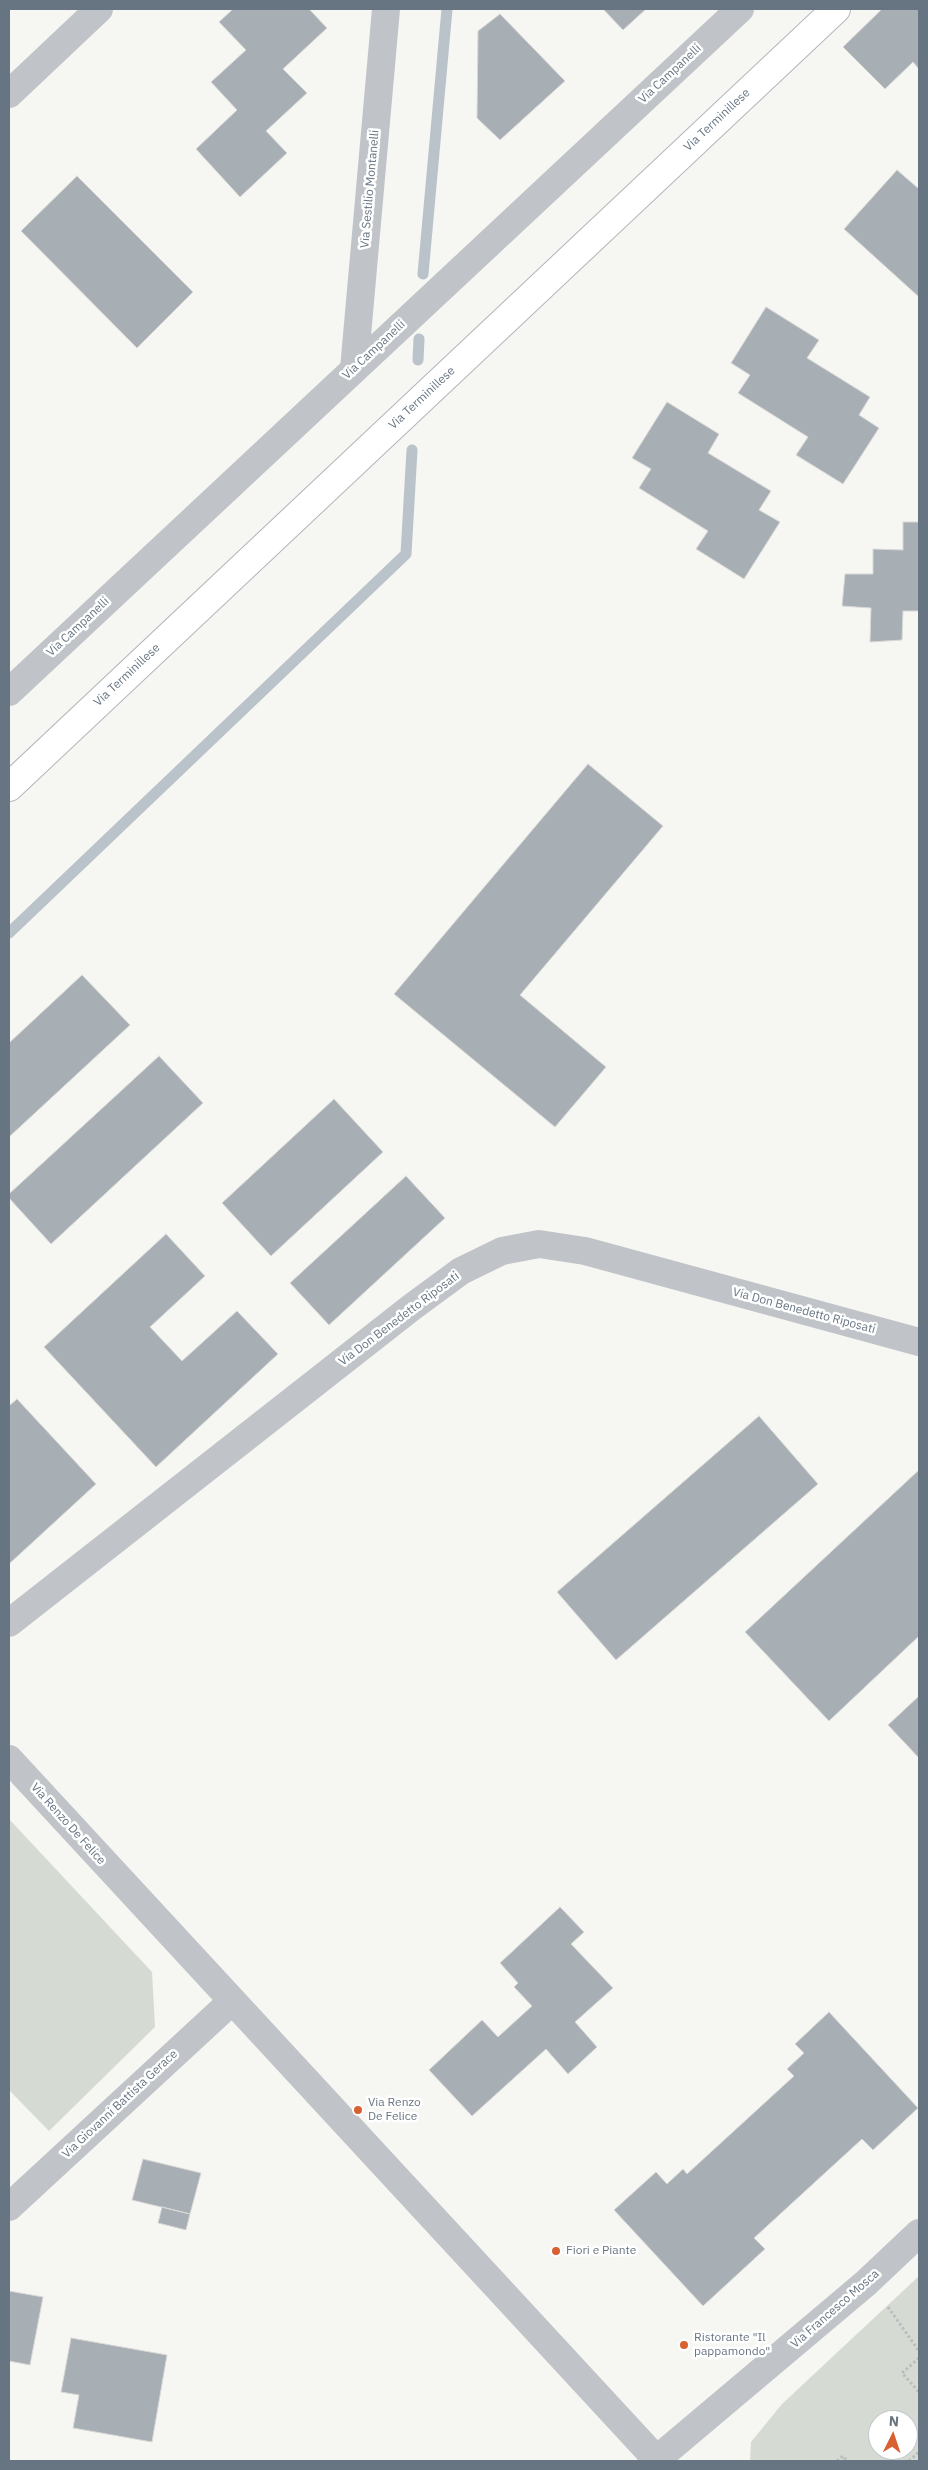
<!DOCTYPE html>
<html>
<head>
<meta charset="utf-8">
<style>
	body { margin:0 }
	#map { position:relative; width:928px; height:2470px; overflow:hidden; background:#f6f6f3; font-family:"IBM Plex Sans",sans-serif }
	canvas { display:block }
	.frame { position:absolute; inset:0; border:10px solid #677583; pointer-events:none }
	.north { position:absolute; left:868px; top:2410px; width:50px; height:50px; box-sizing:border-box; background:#fff; border:1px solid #c2c8cd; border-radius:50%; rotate:4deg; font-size:14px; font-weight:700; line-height:20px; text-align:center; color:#677583 }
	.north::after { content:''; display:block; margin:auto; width:18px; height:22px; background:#d86031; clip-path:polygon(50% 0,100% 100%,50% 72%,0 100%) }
</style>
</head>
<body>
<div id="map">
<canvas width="928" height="2470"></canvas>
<div class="frame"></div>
<div class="north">N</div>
</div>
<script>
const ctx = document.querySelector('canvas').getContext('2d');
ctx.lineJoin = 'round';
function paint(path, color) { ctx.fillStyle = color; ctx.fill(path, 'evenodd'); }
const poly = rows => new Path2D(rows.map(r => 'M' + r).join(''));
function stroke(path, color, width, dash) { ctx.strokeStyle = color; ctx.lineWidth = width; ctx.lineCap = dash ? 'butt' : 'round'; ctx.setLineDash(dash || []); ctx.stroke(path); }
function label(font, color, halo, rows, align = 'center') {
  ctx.font = font + ' "IBM Plex Sans",sans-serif'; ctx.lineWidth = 5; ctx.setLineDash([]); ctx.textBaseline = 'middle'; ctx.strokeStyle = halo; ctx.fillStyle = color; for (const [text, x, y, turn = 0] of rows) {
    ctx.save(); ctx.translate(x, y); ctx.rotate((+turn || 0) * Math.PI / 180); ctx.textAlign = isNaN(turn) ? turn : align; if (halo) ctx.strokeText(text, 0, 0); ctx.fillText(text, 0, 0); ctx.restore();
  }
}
paint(poly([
	[9,1819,152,1972,155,2027,49,2131,9,2090],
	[919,2276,919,2461,750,2461,751,2442,782,2404],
	[878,2420,908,2420,908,2450,878,2450]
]), '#d5dbd3');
stroke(poly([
	[423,274,447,9],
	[418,360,419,339],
	[9,933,406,554,412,450]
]), '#bac3c9', 11);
const building = poly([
	[233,9,309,9,327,28,283,69,307,93,266,131,287,153,240,197,196,149,237,110,211,82,246,50,219,22,233,9],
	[603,9,646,9,623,30,603,9],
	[882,9,919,9,919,69,913,62,885,89,843,47,882,9],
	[500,14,565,81,500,140,477,118,478,31,500,14],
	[897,170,919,189,919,297,844,229,897,170],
	[77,176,193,292,137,348,21,231,77,176],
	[766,307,819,340,807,358,870,397,859,415,879,428,843,484,796,455,808,437,738,393,750,375,731,363,766,307],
	[667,402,719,434,708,453,771,491,759,510,780,522,744,579,696,549,708,531,639,488,651,469,632,458,667,402],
	[903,522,919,522,919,611,903,611,902,640,870,642,871,608,842,606,845,574,873,574,873,549,903,550,903,522],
	[588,764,663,826,520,995,606,1067,555,1127,394,994,588,764],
	[82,975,130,1025,9,1137,9,1043,82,975],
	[159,1056,203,1103,51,1244,9,1198,9,1194,159,1056],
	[334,1099,383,1152,271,1256,222,1203,334,1099],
	[406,1176,445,1218,329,1325,290,1283,406,1176],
	[166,1234,205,1276,150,1327,182,1361,237,1311,278,1354,156,1467,44,1347,166,1234],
	[17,1399,96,1484,9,1564,9,1406,17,1399],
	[759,1416,818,1484,616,1660,557,1592,759,1416],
	[919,1470,919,1636,829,1721,745,1632,919,1470],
	[919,1696,919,1758,888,1725,919,1696],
	[560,1907,584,1932,571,1944,613,1988,575,2022,597,2047,568,2074,546,2049,472,2116,429,2070,482,2020,498,2037,532,2006,514,1987,518,1983,500,1963,560,1907],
	[829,2012,918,2108,873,2150,862,2139,754,2238,765,2249,703,2306,614,2210,656,2172,667,2184,683,2169,687,2174,794,2076,787,2069,804,2053,795,2044,829,2012],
	[143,2159,201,2173,190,2214,132,2200,143,2159],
	[162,2207,190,2214,186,2230,158,2223,162,2207],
	[9,2291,43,2297,30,2365,9,2361,9,2291],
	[71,2338,167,2355,152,2442,73,2428,79,2395,61,2392,71,2338]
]);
paint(building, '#a7aeb4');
stroke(building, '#d8d8d6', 1);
const secondary = poly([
	[9,787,836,9]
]);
stroke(secondary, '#b2b7bc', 30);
stroke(poly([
	[888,2307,919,2351],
	[919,2358,902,2373,919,2392],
	[837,2461,843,2456,847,2461],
	[909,2461,919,2452]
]), '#babcbf', 3, [2.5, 2.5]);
stroke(poly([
	[9,94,99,9],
	[354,369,386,9],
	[9,692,740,9],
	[9,1623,412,1307,461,1271,502,1251,539,1244,585,1251,919,1342],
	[9,1759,658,2461],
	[9,2207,231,2002],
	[656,2460,866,2283,919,2233]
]), '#c0c3c7', 28);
stroke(secondary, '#fff', 28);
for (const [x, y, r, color] of [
	[358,2110,5,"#d86031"],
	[556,2251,5,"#d86031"],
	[684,2345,5,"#d86031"]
]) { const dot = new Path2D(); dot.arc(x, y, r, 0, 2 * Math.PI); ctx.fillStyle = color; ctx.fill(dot); stroke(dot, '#fff', 2); }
label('12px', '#677583', '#fff', [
	["Via Campanelli",670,74,-43],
	["Via Terminillese",717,120,-43],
	["Via Sestilio Montanelli",370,189,-85],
	["Via Campanelli",374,350,-43],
	["Via Terminillese",422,398,-43],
	["Via Campanelli",78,627,-43],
	["Via Terminillese",127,675,-43],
	["Via Don Benedetto Riposati",804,1311,15],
	["Via Don Benedetto Riposati",399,1319,-37],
	["Via Renzo De Felice",68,1824,48],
	["Via Giovanni Battista Gerace",120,2104,-43],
	["Via Francesco Mosca",835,2309,-41]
]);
label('12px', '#677583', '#fff', [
	["Via Renzo",368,2103],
	["De Felice",368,2117],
	["Fiori e Piante",566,2251],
	["Ristorante \"Il",694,2338],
	["pappamondo\"",694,2352]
], 'left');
</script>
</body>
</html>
